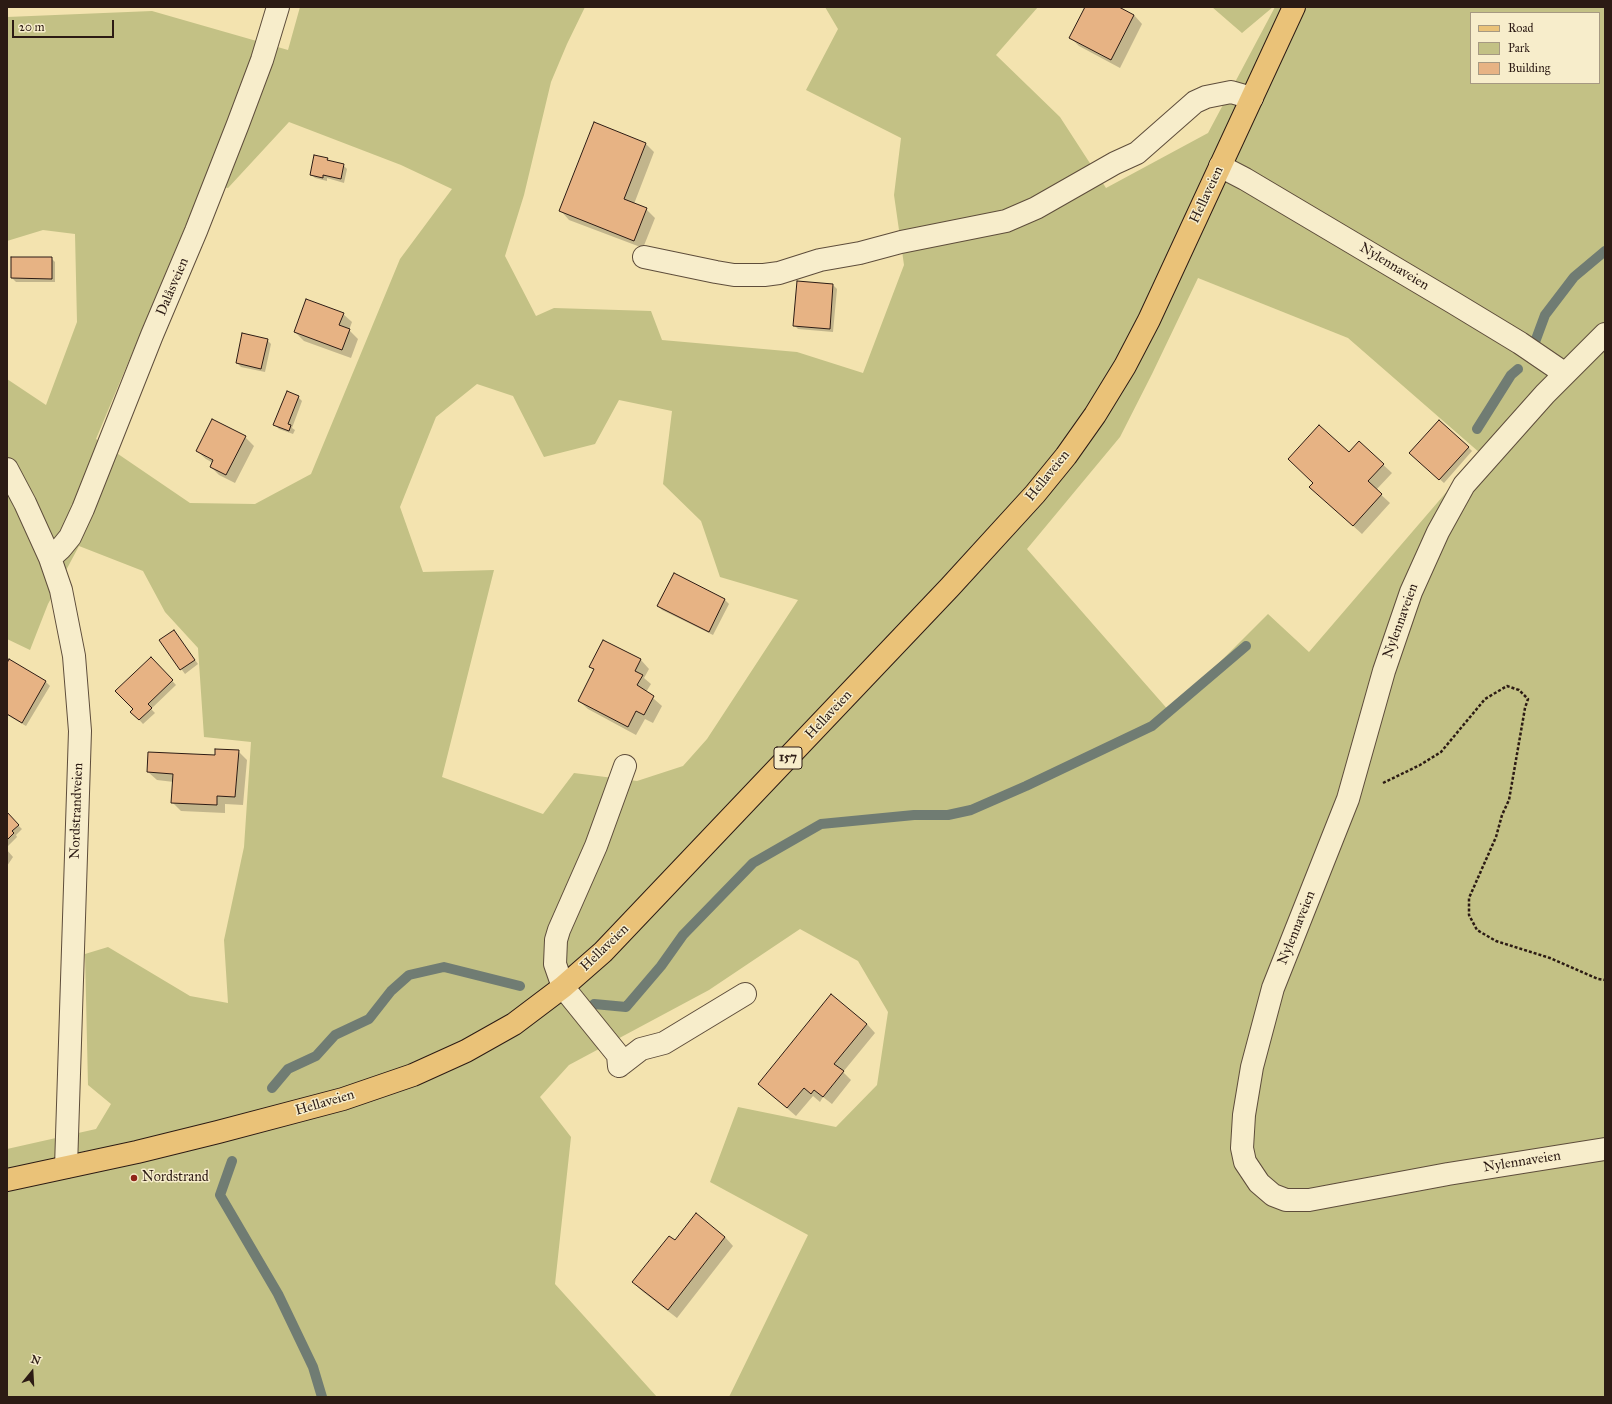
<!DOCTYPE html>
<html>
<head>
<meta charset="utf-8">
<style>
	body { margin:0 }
	#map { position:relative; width:1612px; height:1404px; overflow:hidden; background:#f3e3af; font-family:"IM FELL Great Primer",serif }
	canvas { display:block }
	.frame { position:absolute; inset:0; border:8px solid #2c1b14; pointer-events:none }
	.legend { position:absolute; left:1470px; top:12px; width:130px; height:72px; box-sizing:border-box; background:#f7edcb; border:1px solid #a69982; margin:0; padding:5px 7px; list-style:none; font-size:12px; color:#2c1b14 }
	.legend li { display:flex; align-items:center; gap:8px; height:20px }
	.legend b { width:20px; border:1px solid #a69982 }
	.north { position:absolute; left:12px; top:1352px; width:40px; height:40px; -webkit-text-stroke:3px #f7edcb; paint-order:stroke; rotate:18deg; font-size:11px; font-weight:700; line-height:16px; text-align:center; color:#2c1b14 }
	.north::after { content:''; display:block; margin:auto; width:14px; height:18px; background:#2c1b14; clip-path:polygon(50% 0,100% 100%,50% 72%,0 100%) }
	.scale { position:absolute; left:12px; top:20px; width:102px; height:18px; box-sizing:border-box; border:2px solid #2c1b14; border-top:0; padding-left:5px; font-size:12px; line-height:14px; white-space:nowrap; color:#2c1b14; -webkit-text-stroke:3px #f7edcb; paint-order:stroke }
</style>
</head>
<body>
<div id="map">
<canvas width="1612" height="1404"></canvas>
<div class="frame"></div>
<ul class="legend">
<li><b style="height:5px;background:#eac278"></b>Road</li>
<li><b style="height:11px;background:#c3c185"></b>Park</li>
<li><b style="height:11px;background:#e7b384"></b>Building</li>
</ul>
<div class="north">N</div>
<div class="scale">20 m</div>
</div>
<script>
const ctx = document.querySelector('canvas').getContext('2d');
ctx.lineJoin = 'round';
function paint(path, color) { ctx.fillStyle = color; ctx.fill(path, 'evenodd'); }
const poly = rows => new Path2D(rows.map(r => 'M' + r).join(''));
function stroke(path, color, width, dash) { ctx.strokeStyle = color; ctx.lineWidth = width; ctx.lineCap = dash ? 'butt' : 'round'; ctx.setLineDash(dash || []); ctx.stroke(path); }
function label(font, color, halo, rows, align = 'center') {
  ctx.font = font + ' "IM FELL Great Primer",serif'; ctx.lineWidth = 3; ctx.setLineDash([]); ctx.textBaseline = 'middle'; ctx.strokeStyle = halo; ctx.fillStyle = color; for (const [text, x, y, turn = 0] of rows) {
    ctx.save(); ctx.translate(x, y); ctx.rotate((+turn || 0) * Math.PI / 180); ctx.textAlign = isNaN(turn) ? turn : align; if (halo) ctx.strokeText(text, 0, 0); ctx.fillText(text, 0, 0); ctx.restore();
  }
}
paint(poly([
	[300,7,585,7,567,44,551,82,524,195,505,256,536,316,554,308,651,311,662,340,797,352,863,373,904,265,894,195,901,138,806,90,838,29,825,7,1038,7,996,55,1060,117,1106,188,1208,133,1275,7,1605,7,1605,1397,729,1397,808,1235,710,1182,738,1107,836,1127,877,1085,888,1012,858,961,800,929,709,990,569,1065,540,1097,571,1137,555,1284,657,1397,7,1397,7,1149,96,1129,111,1104,88,1085,85,954,108,947,190,996,228,1003,224,940,244,847,251,742,204,737,198,648,165,612,143,571,79,546,48,604,30,650,7,639,7,379,46,405,77,322,75,234,43,230,7,241,7,17,152,11,288,50],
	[1471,13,1599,13,1599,83,1471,83],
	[289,122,401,165,452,189,400,259,311,474,255,504,190,503,96,439,203,184,228,188],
	[1198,278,1348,338,1480,453,1309,652,1268,614,1170,712,1027,549,1120,437,1152,374],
	[477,384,513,396,544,457,595,444,619,400,672,411,663,484,701,521,720,577,798,600,707,739,683,766,637,781,574,773,543,814,442,777,494,570,423,572,400,507,436,417],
	[1212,7,1273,7,1242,33]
]), '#c3c185');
paint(poly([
	[1086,7,1117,7,1134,15,1142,24,1120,68,1079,46,1070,37],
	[645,143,654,152,634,204,646,209,655,218,643,248,569,220,561,211],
	[327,159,330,162,343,165,347,169,344,183,327,178,327,181,315,178,311,174],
	[51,258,55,262,55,282,16,282,12,278],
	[833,285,837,289,833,332,798,329,794,325],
	[343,314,352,322,349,330,358,339,351,358,304,341,295,332],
	[267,340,271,344,265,372,241,367,237,363],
	[298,397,302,401,292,428,295,430,293,434,279,429,275,425],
	[245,437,254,446,235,483,219,475,211,467,213,463,206,459,197,451],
	[206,455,218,463,206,457],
	[1359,442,1392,473,1376,490,1390,503,1362,534,1319,495,1349,453],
	[1468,447,1472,451,1444,483,1415,457],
	[674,574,725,600,729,604,713,635,662,610,658,606],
	[174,631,198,664,185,674,160,640],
	[604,641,641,660,649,669,644,678,651,684,646,692,662,706,653,723,645,719,636,735,588,709,579,701,595,671,590,667],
	[151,658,176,685,151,709,155,713,143,724,132,712,134,709],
	[9,661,46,682,50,686,26,726,7,715,7,665],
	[238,751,247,760,243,805,225,804,225,813,181,811,172,802,174,782,157,780,148,772],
	[7,814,22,829,16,835,17,837,7,847],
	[7,850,13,857,7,866],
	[867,1024,875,1033,843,1072,851,1080,832,1104,823,1097,820,1102,813,1096,796,1116,759,1084],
	[725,1237,733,1246,677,1318,642,1291,633,1282,675,1241]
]), '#0003');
stroke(poly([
	[1535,342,1545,315,1574,277,1605,251],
	[1477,429,1511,375,1518,369],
	[594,1004,626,1007,661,966,683,935,753,863,821,824,914,815,948,815,971,810,1026,786,1152,726,1246,646],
	[272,1088,288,1069,316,1056,335,1035,369,1019,391,991,409,975,444,967,520,986],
	[232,1161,220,1195,278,1294,313,1367,322,1397]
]), '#707c73', 10);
const building = poly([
	[1085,7,1119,7,1134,15,1111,60,1069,38,1085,7],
	[594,122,646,143,624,199,647,208,634,241,559,211,594,122],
	[314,155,328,158,327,160,344,164,341,179,323,175,323,178,310,175,314,155],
	[11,257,52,257,52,279,11,278,11,257],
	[797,281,833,284,830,329,793,326,797,281],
	[306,299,344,313,339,325,350,329,342,350,294,332,306,299],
	[242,333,268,339,261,369,236,363,242,333],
	[287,391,299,396,288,424,291,425,289,431,273,425,287,391],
	[212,419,246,436,226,475,210,467,213,460,196,451,212,419],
	[1439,420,1469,447,1439,480,1409,453,1439,420],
	[1319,425,1349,452,1359,441,1384,464,1368,481,1382,494,1353,526,1309,487,1313,483,1288,459,1319,425],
	[674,573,725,599,709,632,657,606,674,573],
	[174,630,195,660,180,670,159,640,174,630],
	[603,640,641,659,635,671,643,675,637,685,654,696,644,715,636,711,628,727,578,701,594,669,589,667,603,640],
	[151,657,173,680,148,704,152,708,139,720,130,712,133,709,115,691,151,657],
	[9,659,46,681,22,723,7,714,7,663,9,659],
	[215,749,239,750,235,797,217,796,217,805,171,803,173,774,147,772,148,752,215,755,215,749],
	[7,812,19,825,12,831,14,833,7,840,7,812],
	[831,994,867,1024,834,1064,844,1071,823,1097,814,1090,811,1094,804,1088,787,1108,758,1084,831,994],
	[696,1213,725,1237,668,1310,632,1282,669,1236,675,1240,696,1213]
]);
paint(building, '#e7b384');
stroke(building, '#2c1b14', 1);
const minor = poly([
	[1220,166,1245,179,1454,303,1520,343,1564,373],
	[644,257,716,272,734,275,764,275,779,273,820,260,860,253,901,242,1006,221,1036,208,1115,163,1137,153,1195,102,1206,97,1231,92,1252,98],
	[1605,334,1545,394,1464,485,1438,532,1411,592,1384,671,1348,799,1273,988,1252,1067,1244,1115,1242,1148,1245,1162,1259,1183,1273,1195,1286,1200,1309,1200,1448,1174,1605,1149],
	[7,469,25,503,50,558,61,590,74,656,80,731,66,1167],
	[50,558,61,548,70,537,83,509,152,335,196,231,238,124,262,60,278,7],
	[619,1066,618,1055,563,987,555,964,556,940,559,930,596,846,625,766],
	[619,1066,641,1049,664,1043,745,994]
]);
const major = poly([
	[7,1180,137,1152,218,1132,343,1099,413,1075,466,1051,514,1024,563,987,603,952,950,587,1035,494,1066,456,1095,415,1125,366,1149,320,1294,7]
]);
stroke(minor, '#5e4d3b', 24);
stroke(major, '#2c1b14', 24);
stroke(poly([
	[1383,783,1420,765,1441,752,1485,699,1507,686,1519,690,1528,699,1525,708,1509,800,1502,815,1496,837,1469,898,1469,915,1477,930,1496,941,1550,958,1598,979,1605,980]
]), '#2c1b14', 2.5, [3, 2]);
stroke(minor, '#f7edcb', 22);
stroke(major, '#eac278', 22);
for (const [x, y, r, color] of [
	[134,1178,4,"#8f2418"]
]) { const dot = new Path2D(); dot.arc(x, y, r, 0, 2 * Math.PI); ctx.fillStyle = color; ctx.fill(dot); stroke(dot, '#f7edcb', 1.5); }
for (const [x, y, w] of [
	[788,758,28]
]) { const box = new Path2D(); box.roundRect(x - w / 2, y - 11, w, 22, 3); ctx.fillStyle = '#f7edcb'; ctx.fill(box); stroke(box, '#2c1b14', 1); }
label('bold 13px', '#2c1b14', null, [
	["157",788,758]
]);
label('14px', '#2c1b14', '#f7edcb', [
	["Hellaveien",1207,195,-65],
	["Nylennaveien",1394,267,31],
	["Dalåsveien",173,287,-67],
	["Hellaveien",1048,476,-51],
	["Nylennaveien",1401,621,-70],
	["Hellaveien",829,715,-47],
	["Nordstrandveien",77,811,-88],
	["Nylennaveien",1297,928,-68],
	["Hellaveien",605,948,-44],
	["Hellaveien",325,1103,-16],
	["Nylennaveien",1522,1162,-9]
]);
label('14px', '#2c1b14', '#f7edcb', [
	["Nordstrand",142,1178]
], 'left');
</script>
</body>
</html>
